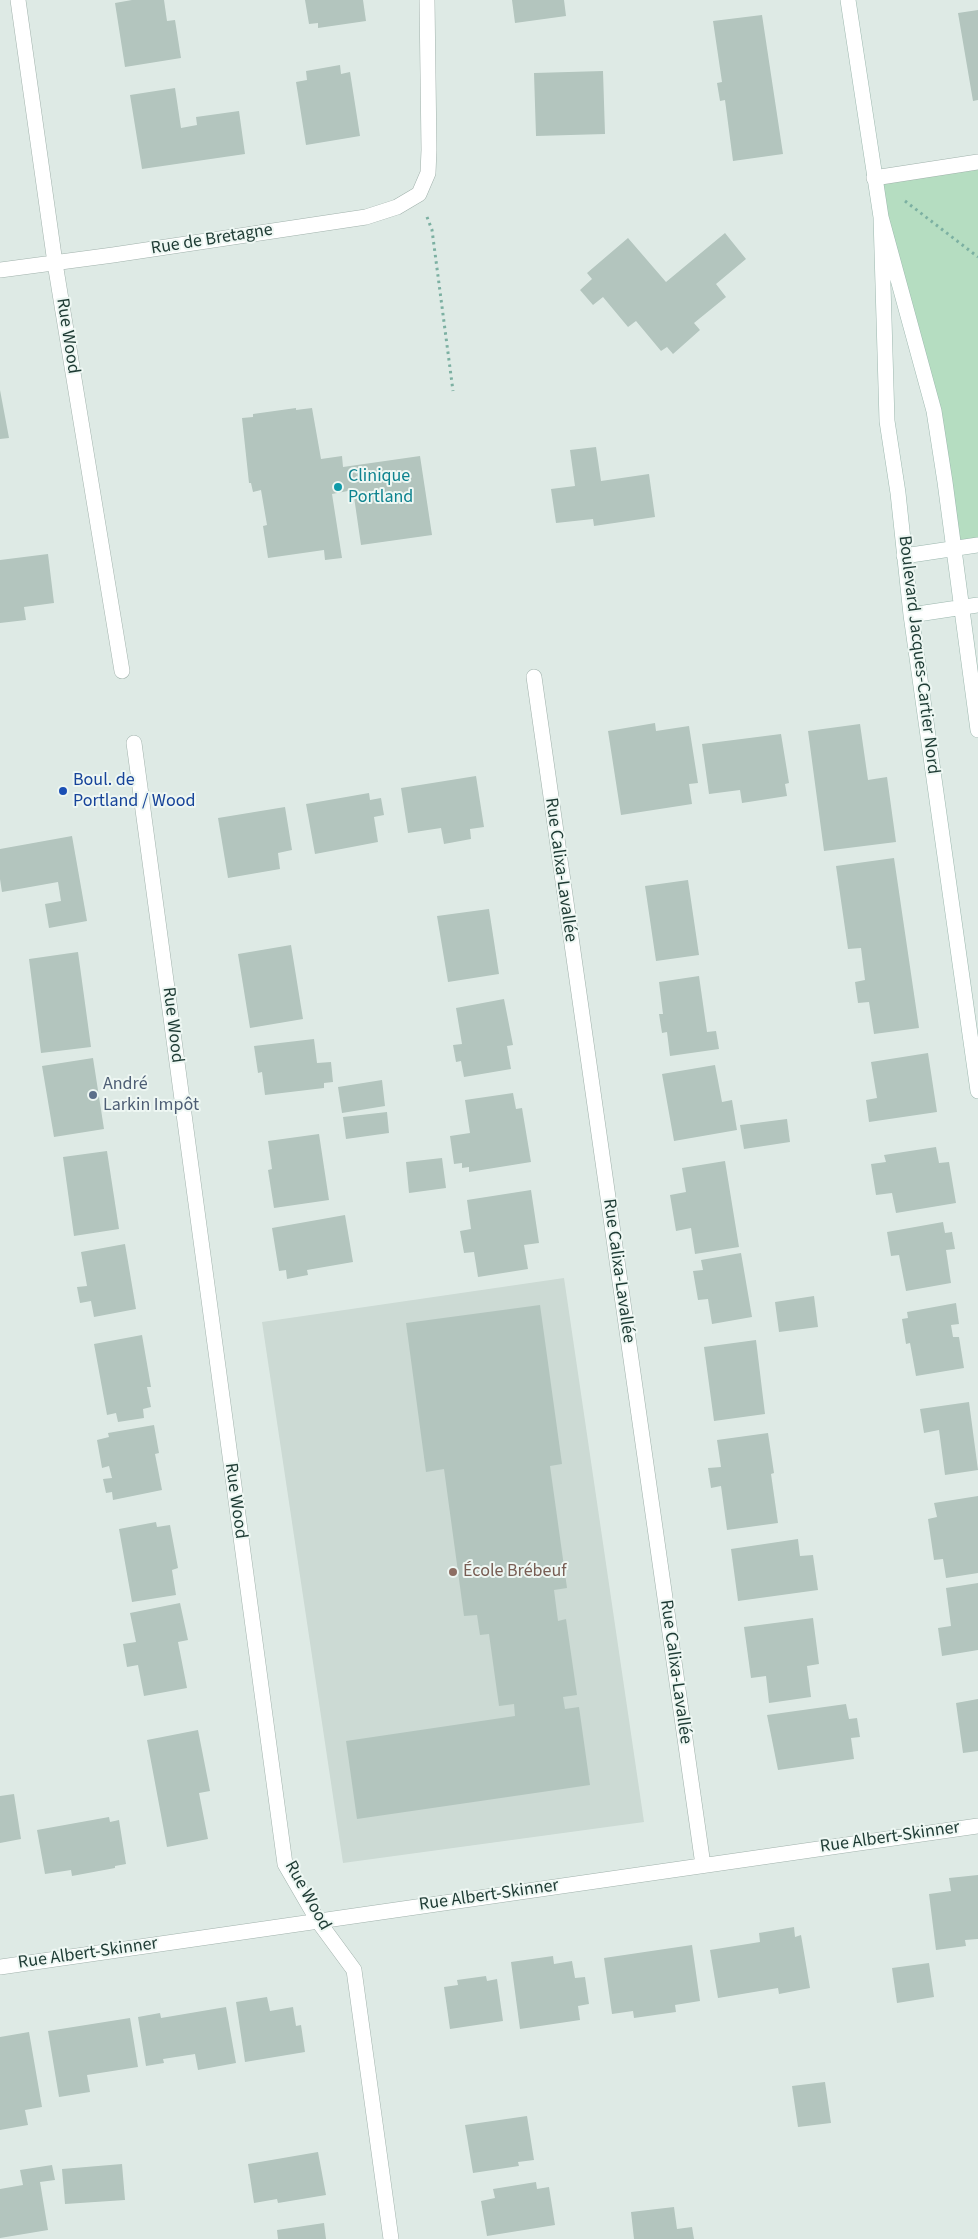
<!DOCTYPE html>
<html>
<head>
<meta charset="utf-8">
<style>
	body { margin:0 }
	canvas { display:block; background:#deeae5 }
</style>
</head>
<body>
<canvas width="978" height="2239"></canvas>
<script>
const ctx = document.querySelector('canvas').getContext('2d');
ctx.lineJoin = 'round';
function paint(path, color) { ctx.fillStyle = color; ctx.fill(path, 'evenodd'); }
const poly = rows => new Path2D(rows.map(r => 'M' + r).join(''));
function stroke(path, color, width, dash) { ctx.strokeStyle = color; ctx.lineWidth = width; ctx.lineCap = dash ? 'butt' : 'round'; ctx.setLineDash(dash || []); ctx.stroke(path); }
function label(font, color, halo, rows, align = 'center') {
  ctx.font = font + ' "Source Sans 3",sans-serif'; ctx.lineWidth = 4; ctx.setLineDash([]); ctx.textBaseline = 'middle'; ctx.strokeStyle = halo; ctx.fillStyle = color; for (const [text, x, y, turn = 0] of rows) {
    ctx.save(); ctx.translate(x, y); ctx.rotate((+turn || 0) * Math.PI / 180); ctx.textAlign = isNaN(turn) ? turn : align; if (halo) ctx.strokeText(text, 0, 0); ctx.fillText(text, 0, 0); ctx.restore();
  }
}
paint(poly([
	[564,1278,644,1822,343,1863,262,1322]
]), '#ccdad4');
paint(poly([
	[978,162,978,545,954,548,945,482,874,178]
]), '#b5ddc1');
paint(poly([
	[132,0,164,0,167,21,175,20,181,58,125,67,115,3],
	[305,0,363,0,366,21,318,28,318,23,309,24],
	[512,0,564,0,566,16,515,23],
	[978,10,978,100,973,101,958,13],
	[762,15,783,154,733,161,725,100,720,101,717,83,722,82,713,21],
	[340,65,341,74,350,72,360,136,306,145,296,82,307,80,306,71],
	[603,71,605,134,536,136,534,73],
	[175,88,181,128,197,125,196,117,239,111,245,154,142,169,130,95],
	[725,233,746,259,716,284,726,297,694,323,700,330,673,354,667,347,661,351,636,321,628,327,603,297,593,305,580,290,592,279,587,273,628,238,666,282],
	[0,390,9,438,0,439],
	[296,408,296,410,312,408,321,459,342,456,343,467,420,456,432,535,361,545,353,490,332,494,342,558,325,560,324,550,268,558,263,526,267,525,261,490,253,492,251,483,249,483,242,418,253,417,253,414],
	[596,447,601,481,649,474,655,517,594,526,593,519,556,523,551,489,575,486,570,450],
	[48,554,54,603,24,607,26,620,0,623,0,560],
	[655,723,656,731,689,726,698,783,689,784,692,804,621,815,608,731],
	[860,724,868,780,887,777,896,842,824,851,808,731],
	[781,734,789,783,785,784,787,796,742,803,740,790,709,794,702,744],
	[476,776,484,827,470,829,471,839,444,844,441,828,408,833,401,788],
	[369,793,370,800,381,798,384,815,374,817,378,842,315,854,306,804],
	[285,807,292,850,278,853,280,869,228,878,218,818],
	[72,836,87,921,49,928,45,904,61,901,58,882,2,892,0,879,0,849],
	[894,858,919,1028,874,1034,869,1002,858,1003,855,982,865,980,861,948,848,949,836,866],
	[688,880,699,955,656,961,645,886],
	[489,909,499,974,448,982,437,916],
	[291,945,303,1019,250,1028,238,954],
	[78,952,91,1047,41,1053,29,959],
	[699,976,707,1032,716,1031,719,1049,670,1056,667,1032,662,1033,659,1014,663,1014,659,982],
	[504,999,513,1045,507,1046,511,1069,464,1077,461,1061,456,1062,453,1045,462,1044,456,1008],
	[314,1039,317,1063,331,1062,333,1082,324,1083,324,1088,265,1095,262,1072,258,1073,254,1046],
	[928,1053,937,1112,869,1122,866,1100,877,1098,871,1062],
	[93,1058,104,1129,54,1137,42,1066],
	[715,1065,722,1102,732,1100,737,1130,674,1141,662,1074],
	[382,1080,385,1106,342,1113,338,1087],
	[513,1093,516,1109,522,1108,531,1162,469,1172,469,1167,462,1168,462,1163,454,1164,450,1136,470,1133,465,1100],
	[387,1112,389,1133,346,1139,343,1117],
	[787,1119,790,1142,744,1149,740,1125],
	[319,1134,329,1200,274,1208,268,1170,272,1169,268,1141],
	[936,1147,939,1163,949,1162,956,1203,896,1213,892,1193,876,1195,871,1164,886,1162,884,1155],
	[107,1151,119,1229,74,1236,63,1157],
	[442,1158,446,1188,409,1193,406,1162],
	[725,1161,739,1247,695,1254,691,1228,676,1231,670,1195,686,1192,682,1168],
	[531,1190,539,1243,524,1245,528,1269,478,1277,474,1252,464,1253,460,1231,471,1229,467,1200],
	[345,1215,353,1262,307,1270,308,1275,287,1279,286,1270,279,1271,272,1228],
	[943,1222,945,1233,952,1232,955,1249,946,1250,951,1283,906,1291,899,1255,891,1256,887,1232],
	[125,1244,136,1309,94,1317,91,1301,80,1303,77,1287,87,1286,81,1252],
	[741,1253,752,1317,712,1324,708,1299,698,1300,693,1271,703,1270,701,1260],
	[814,1296,818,1327,779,1332,775,1302],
	[956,1303,959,1324,951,1325,953,1337,959,1337,964,1368,916,1376,910,1343,906,1344,902,1319,908,1318,907,1312],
	[540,1305,562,1464,550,1466,567,1588,554,1590,558,1621,566,1619,577,1695,563,1697,565,1709,579,1707,590,1785,357,1819,346,1741,515,1716,514,1704,499,1706,489,1634,480,1635,477,1615,464,1616,444,1469,426,1472,406,1323],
	[142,1335,151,1387,147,1387,151,1407,143,1409,144,1418,118,1422,116,1413,107,1415,94,1344],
	[756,1340,765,1414,714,1421,704,1347],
	[969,1402,978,1470,945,1475,939,1430,924,1433,920,1409],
	[154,1425,159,1453,155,1454,162,1490,113,1500,112,1492,106,1493,103,1479,112,1478,109,1466,102,1468,97,1440,109,1437,108,1433],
	[768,1433,774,1473,771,1474,778,1523,727,1530,721,1486,711,1488,708,1468,721,1467,717,1440],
	[978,1496,978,1573,946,1578,943,1559,934,1560,928,1519,937,1517,934,1503],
	[156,1522,157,1527,170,1525,178,1568,172,1570,176,1595,132,1602,119,1529],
	[798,1539,800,1556,813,1555,818,1590,738,1601,731,1549],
	[978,1583,978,1650,942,1656,938,1628,951,1626,946,1588],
	[180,1603,188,1640,178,1642,187,1688,144,1696,138,1665,127,1667,123,1644,136,1642,130,1613],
	[813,1618,819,1664,807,1666,811,1697,769,1703,766,1676,751,1678,744,1627],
	[978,1699,978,1751,963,1753,956,1703],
	[846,1704,849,1719,857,1718,860,1737,851,1738,854,1759,778,1770,767,1715],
	[198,1730,210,1791,199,1793,208,1839,167,1847,147,1740],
	[14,1794,21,1839,0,1843,0,1796],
	[109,1817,110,1822,119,1820,126,1864,115,1866,115,1868,72,1876,71,1870,45,1874,37,1830],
	[978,1875,978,1939,965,1940,966,1946,936,1950,929,1894,951,1891,949,1878],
	[794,1927,795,1937,801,1935,810,1988,779,1994,778,1988,718,1998,710,1950,760,1942,759,1933],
	[692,1945,700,2001,675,2005,676,2012,634,2018,633,2011,612,2014,604,1958],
	[553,1956,554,1964,572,1961,575,1978,585,1977,589,2004,578,2006,580,2020,520,2029,511,1962],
	[929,1963,934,1997,897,2003,892,1968],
	[486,1976,487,1981,497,1979,503,2021,450,2029,444,1987,458,1985,457,1980],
	[267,1997,270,2011,293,2007,296,2026,301,2025,305,2052,245,2062,236,2002],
	[226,2007,236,2063,198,2070,195,2054,163,2059,164,2063,146,2066,138,2017,160,2013,161,2018],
	[130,2018,138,2067,87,2075,90,2092,59,2097,48,2031],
	[29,2032,42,2107,25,2110,28,2125,0,2130,0,2037],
	[825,2082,831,2123,798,2127,792,2086],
	[527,2116,534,2160,518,2162,519,2166,473,2173,465,2125],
	[318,2152,326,2195,278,2203,277,2199,254,2203,248,2164],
	[122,2164,125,2200,65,2204,62,2169],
	[52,2165,55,2180,40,2182,48,2230,0,2238,0,2189,23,2185,20,2170],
	[536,2182,537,2189,549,2187,555,2225,487,2236,481,2201,495,2198,493,2189],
	[674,2207,677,2229,692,2227,694,2239,634,2239,631,2212],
	[324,2223,326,2239,278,2239,277,2230]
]), '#b3c5be');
const street = poly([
	[18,0,55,263,122,671],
	[874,178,978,162],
	[0,270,113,255,366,217,397,207,419,194,428,173,429,150,427,0],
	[534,677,703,1865],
	[134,743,285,1864,318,1921,354,1970,391,2239],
	[0,1967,978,1826]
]);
const secondary = poly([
	[848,0,881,217,934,411,945,482,978,730],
	[881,217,887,421,898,493,911,615,978,1091],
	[904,556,978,545],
	[911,615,978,605]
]);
stroke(street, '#a1b2ac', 16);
stroke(secondary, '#9cb7ae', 16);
stroke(poly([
	[905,201,978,257],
	[427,217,432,230,453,391]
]), '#7cb0a2', 3, [2.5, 4]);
stroke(street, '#fff', 15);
stroke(secondary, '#fff', 15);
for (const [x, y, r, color] of [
	[338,487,5,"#0f9aa8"],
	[63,791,5,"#1a4fb4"],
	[93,1095,5,"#5c6f8a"],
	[453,1572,5,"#8d6e63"]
]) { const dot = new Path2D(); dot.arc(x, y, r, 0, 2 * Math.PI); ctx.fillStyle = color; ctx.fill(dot); stroke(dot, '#eef7f3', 2); }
label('18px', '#1e3b34', '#eef7f3', [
	["Rue de Bretagne",212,240,-9],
	["Rue Wood",67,336,81],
	["Boulevard Jacques-Cartier Nord",918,655,83],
	["Rue Calixa-Lavallée",560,870,82],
	["Rue Wood",172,1025,83],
	["Rue Calixa-Lavallée",618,1271,82],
	["Rue Wood",235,1501,82],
	["Rue Calixa-Lavallée",675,1672,82],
	["Rue Albert-Skinner",890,1838,-8],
	["Rue Wood",307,1896,61],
	["Rue Albert-Skinner",489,1896,-8],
	["Rue Albert-Skinner",88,1954,-8]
]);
label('18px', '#0d838f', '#eef7f3', [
	["Clinique",348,477],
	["Portland",348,498]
], 'left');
label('18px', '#164399', '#eef7f3', [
	["Boul. de",73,781],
	["Portland / Wood",73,802]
], 'left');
label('18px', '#4e5e75', '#eef7f3', [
	["André",103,1085],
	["Larkin Impôt",103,1106]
], 'left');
label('18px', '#785e54', '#eef7f3', [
	["École Brébeuf",463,1572]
], 'left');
</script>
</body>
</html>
